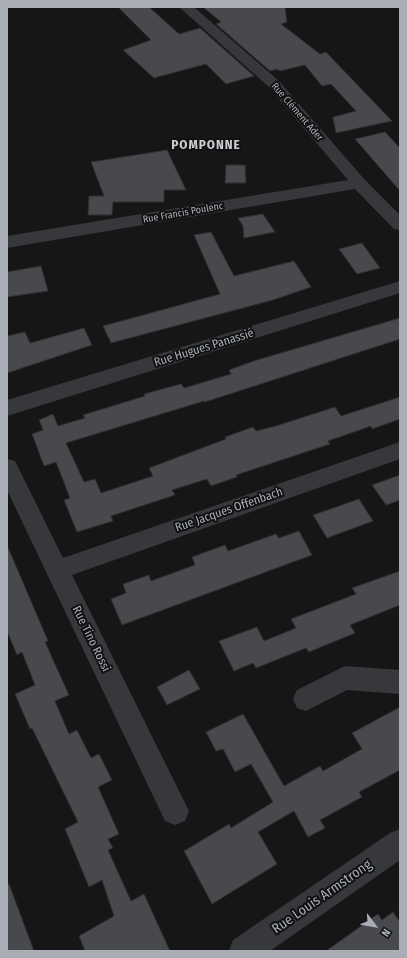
<!DOCTYPE html>
<html>
<head>
<meta charset="utf-8">
<style>
	body { margin:0 }
	#map { position:relative; width:407px; height:958px; overflow:hidden; background:#161617; font-family:"Fira Sans Condensed",sans-serif }
	canvas { display:block }
	.frame { position:absolute; inset:0; border:8px solid #a9aeb6; pointer-events:none }
	.north { position:absolute; left:355px; top:906px; width:40px; height:40px; -webkit-text-stroke:3px #111112; paint-order:stroke; rotate:122deg; font-size:11px; font-weight:700; line-height:16px; text-align:center; color:#a9aeb6 }
	.north::after { content:''; display:block; margin:auto; width:14px; height:18px; background:#a9aeb6; clip-path:polygon(50% 0,100% 100%,50% 72%,0 100%) }
</style>
</head>
<body>
<div id="map">
<canvas width="407" height="958"></canvas>
<div class="frame"></div>
<div class="north">N</div>
</div>
<script>
const ctx = document.querySelector('canvas').getContext('2d');
ctx.lineJoin = 'round';
function paint(path, color) { ctx.fillStyle = color; ctx.fill(path, 'evenodd'); }
const poly = rows => new Path2D(rows.map(r => 'M' + r).join(''));
function stroke(path, color, width, dash) { ctx.strokeStyle = color; ctx.lineWidth = width; ctx.lineCap = dash ? 'butt' : 'round'; ctx.setLineDash(dash || []); ctx.stroke(path); }
function label(font, color, halo, rows, align = 'center') {
  ctx.font = font + ' "Fira Sans Condensed",sans-serif'; ctx.lineWidth = 4; ctx.setLineDash([]); ctx.textBaseline = 'middle'; ctx.strokeStyle = halo; ctx.fillStyle = color; for (const [text, x, y, turn = 0] of rows) {
    ctx.save(); ctx.translate(x, y); ctx.rotate((+turn || 0) * Math.PI / 180); ctx.textAlign = isNaN(turn) ? turn : align; if (halo) ctx.strokeText(text, 0, 0); ctx.fillText(text, 0, 0); ctx.restore();
  }
}
const building = poly([
	[118,7,149,7,179,34,200,28,254,76,226,84,206,64,154,78,123,50,151,40,118,7],
	[203,7,285,7,287,22,281,24,320,54,326,52,392,121,336,133,333,117,356,111,331,84,322,86,305,65,280,71,277,69,270,71,216,24,221,22,203,7],
	[385,132,400,148,400,191,355,139,385,132],
	[167,150,186,190,164,190,164,202,113,202,112,215,88,215,89,196,104,196,91,162,167,150],
	[226,165,245,165,246,183,225,183,226,165],
	[263,214,275,232,244,238,243,226,238,218,263,214],
	[211,232,234,276,294,261,311,287,273,300,111,343,103,326,220,294,194,235,211,232],
	[362,243,380,268,357,274,339,249,362,243],
	[41,266,48,291,7,297,7,272,41,266],
	[400,318,400,339,205,402,204,401,66,443,84,482,95,479,101,493,153,476,149,468,226,439,225,437,253,427,256,431,276,426,335,407,341,416,400,397,400,419,372,429,371,426,328,441,330,444,236,475,237,477,211,486,207,479,172,490,175,495,111,516,113,521,77,532,64,500,70,498,56,462,44,466,32,434,43,430,39,420,53,414,58,426,85,418,83,415,145,396,144,394,181,384,184,388,231,374,229,370,257,360,400,318],
	[84,328,92,345,7,373,7,336,25,332,30,343,84,328],
	[400,475,400,500,386,505,372,485,400,475],
	[359,499,373,521,327,538,313,515,359,499],
	[299,531,312,555,122,625,111,599,126,593,123,584,149,575,151,581,195,565,192,557,225,545,228,551,276,534,279,538,299,531],
	[7,545,48,641,45,642,69,695,55,701,69,734,77,730,91,758,99,754,112,780,98,787,119,834,108,839,113,848,108,850,131,901,144,894,170,951,85,951,79,936,114,916,102,880,89,887,65,829,78,822,32,728,30,729,15,694,35,685,22,652,17,655,7,631,7,545],
	[400,571,400,605,350,625,355,633,309,652,306,648,256,668,253,663,234,671,219,641,257,627,264,641,296,628,291,619,356,594,352,588,400,571],
	[189,670,200,689,167,705,157,687,189,670],
	[400,707,400,770,359,792,362,797,320,820,325,828,308,837,294,811,258,832,277,864,212,904,184,851,229,824,231,828,273,802,251,764,235,772,223,749,216,751,206,732,243,714,284,786,320,766,323,771,362,749,352,733,400,707],
	[9,884,34,951,7,951,7,885,9,884],
	[393,912,400,922,400,951,326,951,378,914,382,920,393,912]
]);
paint(building, '#48494c');
stroke(building, '#303033', 1);
paint(poly([
	[179,7,194,7,279,81,365,180,400,215,400,230,394,229,355,189,7,248,7,236,348,180,269,87,179,7],
	[400,281,400,293,7,416,7,400,400,281],
	[400,442,400,459,72,575,189,811,185,821,175,825,165,821,7,490,7,459,15,461,63,558,400,442],
	[345,666,400,670,400,694,347,690,306,711,297,708,293,699,297,690,345,666],
	[400,829,400,860,270,951,229,951,233,940,390,833,400,829]
]), '#37383c');
label('10px', '#a9aeb6', '#111112', [
	["Rue Clément Ader",297,112,49],
	["Rue Francis Poulenc",183,213,-10]
]);
label('12px', '#a9aeb6', '#111112', [
	["Rue Hugues Panassié",204,348,-17],
	["Rue Jacques Offenbach",229,510,-19],
	["Rue Tino Rossi",91,639,64]
]);
ctx.letterSpacing = '1px';
label('bold 13px', '#cacdd2', '#111112', [
	["POMPONNE",206,145]
]);
ctx.letterSpacing = '0px';
label('14px', '#a9aeb6', '#111112', [
	["Rue Louis Armstrong",322,897,-35]
]);
</script>
</body>
</html>
